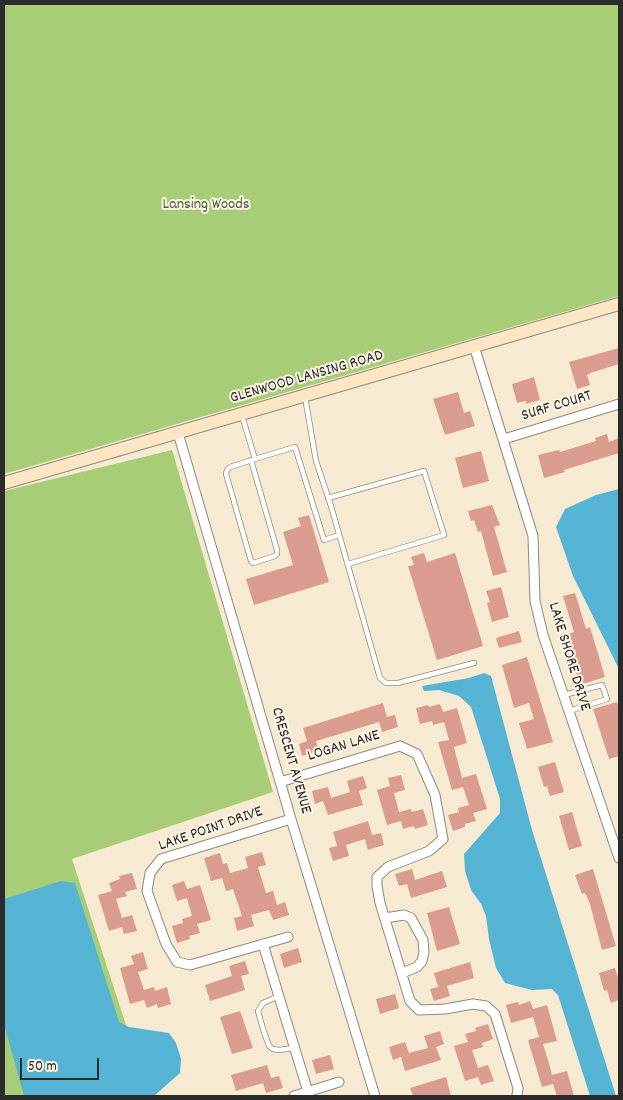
<!DOCTYPE html>
<html>
<head>
<meta charset="utf-8">
<style>
	body { margin:0 }
	#map { position:relative; width:623px; height:1100px; overflow:hidden; background:#f6ead2; font-family:Dekko,sans-serif }
	canvas { display:block }
	.frame { position:absolute; inset:0; border:5px solid #2b2b2b; pointer-events:none }
	.scale { position:absolute; left:20px; top:1058px; width:79px; height:22px; box-sizing:border-box; border:2px solid #2b2b2b; border-top:0; padding-left:6px; font-size:15px; line-height:18px; white-space:nowrap; color:#2b2b2b; -webkit-text-stroke:4px #fcf5e5; paint-order:stroke }
</style>
</head>
<body>
<div id="map">
<canvas width="623" height="1100"></canvas>
<div class="frame"></div>
<div class="scale">50 m</div>
</div>
<script>
const ctx = document.querySelector('canvas').getContext('2d');
ctx.lineJoin = 'round';
function paint(path, color) { ctx.fillStyle = color; ctx.fill(path, 'evenodd'); }
const poly = rows => new Path2D(rows.map(r => 'M' + r).join(''));
function stroke(path, color, width, dash) { ctx.strokeStyle = color; ctx.lineWidth = width; ctx.lineCap = dash ? 'butt' : 'round'; ctx.setLineDash(dash || []); ctx.stroke(path); }
function label(font, color, halo, rows, align = 'center') {
  ctx.font = font + ' Dekko,sans-serif'; ctx.lineWidth = 4; ctx.setLineDash([]); ctx.textBaseline = 'middle'; ctx.strokeStyle = halo; ctx.fillStyle = color; for (const [text, x, y, turn = 0] of rows) {
    ctx.save(); ctx.translate(x, y); ctx.rotate((+turn || 0) * Math.PI / 180); ctx.textAlign = isNaN(turn) ? turn : align; if (halo) ctx.strokeText(text, 0, 0); ctx.fillText(text, 0, 0); ctx.restore();
  }
}
paint(poly([
	[4,4,619,4,619,296,4,474],
	[172,450,273,792,72,859,149,1096,4,1096,4,491]
]), '#a7cd77');
paint(poly([
	[619,489,619,669,573,576,556,527,565,509,596,495],
	[484,673,491,676,532,830,616,1096,590,1096,558,995,552,989,532,990,505,983,496,968,489,939,486,916,481,904,471,890,465,871,464,854,500,813,500,799,471,707,459,696,439,690,424,691,422,686,469,678],
	[61,881,75,883,119,1022,129,1027,169,1033,176,1043,181,1059,180,1073,154,1096,24,1096,4,1024,4,899]
]), '#55b4d3');
paint(poly([
	[619,348,619,364,590,373,590,374,587,375,590,385,577,389,569,362],
	[534,377,540,400,526,404,526,401,517,403,512,384],
	[458,392,464,413,470,411,475,426,445,435,433,399],
	[607,434,609,442,619,438,619,453,564,470,565,472,544,478,538,455,559,450,560,452,596,441,595,438],
	[481,451,489,481,463,488,455,458],
	[492,505,500,525,494,527,507,572,493,576,481,531,478,532,474,520,471,521,468,511],
	[309,515,329,582,254,605,246,579,293,565,283,532,301,526,298,518],
	[424,553,427,562,455,553,483,646,437,660,408,566,414,565,411,557],
	[501,587,509,617,492,622,487,603,490,602,486,591],
	[575,593,586,629,590,627,605,677,580,685,565,635,574,632,563,596],
	[519,631,522,642,499,648,496,638],
	[527,657,553,742,527,749,519,723,534,719,529,703,514,708,502,665],
	[617,702,619,709,619,756,609,759,593,709],
	[383,703,387,717,395,715,398,727,382,732,379,722,343,733,316,741,319,751,302,756,299,744,307,741,303,728],
	[440,704,443,712,457,708,467,743,454,747,456,755,462,778,476,774,487,809,473,813,476,821,465,824,465,827,453,831,448,815,459,812,458,808,469,805,463,787,452,790,438,742,449,740,444,722,433,725,432,721,420,724,416,708,428,705,429,707],
	[555,762,564,792,550,796,547,786,544,787,538,767],
	[401,775,405,790,394,793,399,812,411,809,412,812,423,809,428,825,415,829,414,826,403,829,401,821,387,825,377,790,390,786,388,778],
	[363,776,367,788,359,791,363,805,328,815,323,801,315,804,312,791,328,787,331,798,350,792,347,781],
	[572,812,582,846,569,850,559,816],
	[368,821,372,835,381,833,384,845,368,850,365,839,346,845,349,856,333,861,329,848,337,846,333,832],
	[262,852,266,865,258,867,266,893,273,891,277,905,285,902,289,915,273,920,269,910,251,915,254,926,237,931,234,918,242,916,233,889,226,891,222,878,211,881,204,858,220,853,223,864,227,863,230,873,248,868,245,857],
	[412,869,415,880,442,871,447,887,411,898,407,884,399,886,395,874],
	[593,869,616,946,602,950,590,904,585,893,582,894,575,875],
	[132,873,137,889,125,892,127,896,116,899,122,918,132,915,137,931,124,934,122,927,109,931,98,895,112,891,109,883,120,879,119,876],
	[184,881,187,889,200,885,211,920,197,924,200,933,189,936,190,939,177,943,172,926,183,923,182,919,192,916,187,898,177,901,172,885],
	[449,907,460,944,437,951,427,913],
	[298,948,302,962,284,968,280,954],
	[143,952,148,969,138,972,144,990,154,987,155,991,167,987,171,1004,158,1008,157,1004,147,1008,144,1000,130,1004,120,968,134,964,131,956],
	[245,961,249,974,241,976,245,990,210,1001,205,985,232,976,229,966],
	[470,962,474,978,447,986,450,996,434,1001,430,989,438,987,434,973],
	[615,968,619,980,619,1000,611,1003,607,990,604,991,599,973],
	[395,994,399,1008,380,1014,376,999],
	[530,1001,533,1009,547,1005,557,1041,543,1044,550,1067,552,1075,567,1071,574,1096,557,1096,553,1084,542,1087,528,1040,539,1037,533,1017,511,1023,506,1005,518,1002,519,1005],
	[240,1011,253,1048,232,1054,220,1017],
	[488,1024,493,1039,482,1043,483,1047,472,1050,478,1068,488,1065,494,1081,481,1085,478,1077,465,1081,454,1046,468,1042,465,1034,476,1031,475,1028],
	[440,1031,444,1044,436,1047,441,1060,405,1071,401,1057,393,1060,389,1047,405,1042,409,1053,428,1048,424,1036],
	[330,1055,334,1069,316,1074,312,1060],
	[267,1065,271,1078,279,1076,283,1088,266,1093,263,1083,236,1091,231,1075],
	[446,1077,451,1096,413,1096,410,1088]
]), '#da9c8e');
const service = poly([
	[305,397,316,461,331,506,380,678,386,683,398,683,474,663],
	[242,416,255,459,295,447,324,540,339,535],
	[251,460,277,550,277,554,275,556,253,563,251,561,226,474,227,470,230,467,255,459],
	[328,498,424,471,444,535,348,564],
	[564,695,602,685,607,699,569,711],
	[279,996,263,1003,258,1011,263,1029,269,1046,273,1049,279,1050,294,1048]
]);
const minor = poly([
	[474,346,533,536,535,601,543,635,619,858],
	[178,433,291,819,375,1096],
	[504,439,619,404],
	[280,782,400,746,417,754,435,795,443,839,429,851,388,867,377,877,377,886,380,903,410,1001,419,1010,445,1009,473,1004,486,1006,495,1014,518,1088,517,1096],
	[385,918,404,915,411,918,423,940,424,952,422,961,417,967,402,973],
	[288,937,190,965,177,962,166,944,147,891,150,873,161,859,291,819],
	[263,944,308,1092],
	[294,1096,339,1082]
]);
const secondary = poly([
	[4,483,619,304]
]);
stroke(service, '#908a7e', 6);
stroke(minor, '#908a7e', 11);
stroke(secondary, '#908a7e', 14);
stroke(service, '#fff', 4.5);
stroke(minor, '#fff', 9);
stroke(secondary, '#fce6c4', 12);
label('16px', '#505c42', '#fcf5e5', [
	["Lansing Woods",206,206]
]);
label('16px', '#2b2b2b', '#fcf5e5', [
	["GLENWOOD LANSING ROAD",307,378,-16],
	["SURF COURT",557,407,-17],
	["LAKE SHORE DRIVE",568,657,73],
	["LOGAN LANE",344,747,-17],
	["CRESCENT AVENUE",290,761,74],
	["LAKE POINT DRIVE",211,830,-19]
]);
</script>
</body>
</html>
